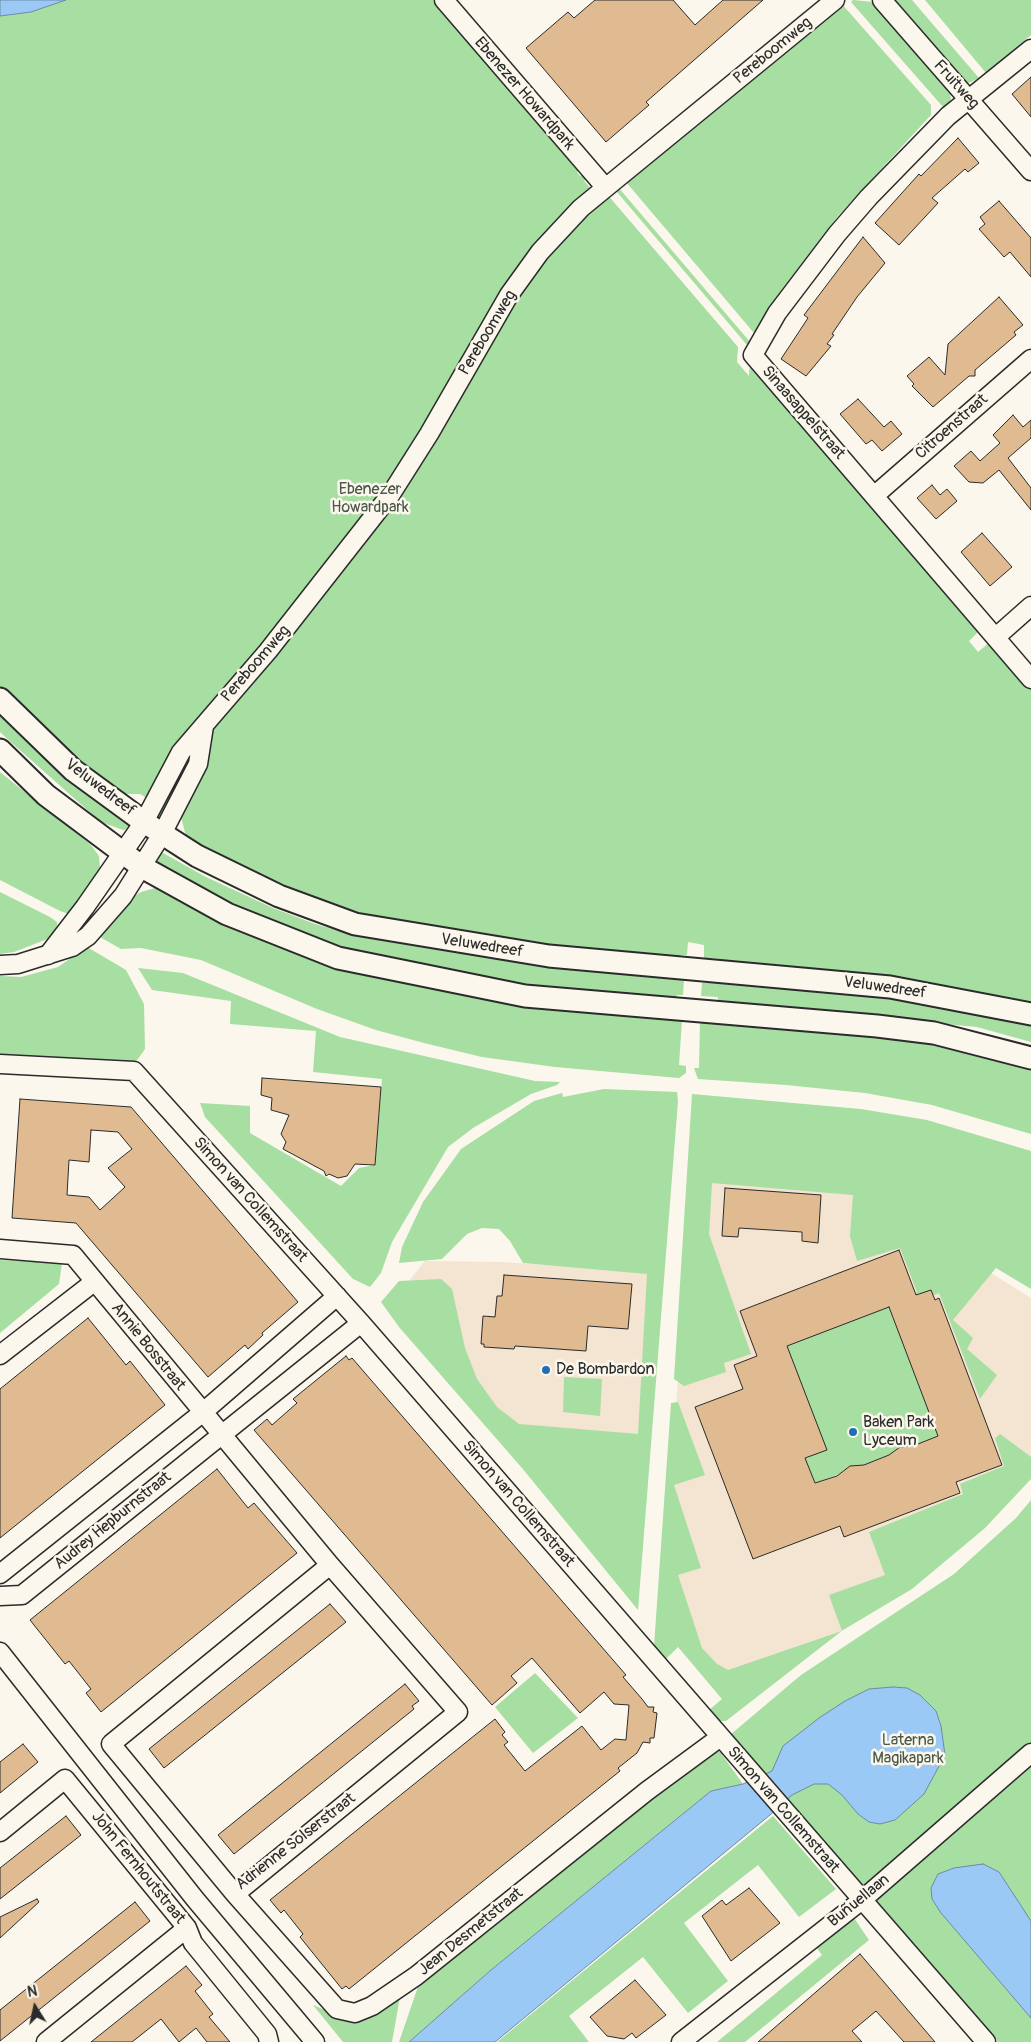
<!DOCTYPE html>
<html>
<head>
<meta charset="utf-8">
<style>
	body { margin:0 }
	#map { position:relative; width:1031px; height:2042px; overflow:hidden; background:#fbf7ec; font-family:Pangolin,sans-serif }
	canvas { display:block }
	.north { position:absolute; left:10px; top:1982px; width:50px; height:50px; -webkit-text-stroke:4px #fbf7ec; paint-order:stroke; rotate:350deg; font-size:14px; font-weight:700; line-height:20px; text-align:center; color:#2b2b2b }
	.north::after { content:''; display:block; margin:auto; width:18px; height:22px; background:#2b2b2b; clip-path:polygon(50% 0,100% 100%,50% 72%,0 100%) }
</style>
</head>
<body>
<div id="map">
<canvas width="1031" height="2042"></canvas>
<div class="north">N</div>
</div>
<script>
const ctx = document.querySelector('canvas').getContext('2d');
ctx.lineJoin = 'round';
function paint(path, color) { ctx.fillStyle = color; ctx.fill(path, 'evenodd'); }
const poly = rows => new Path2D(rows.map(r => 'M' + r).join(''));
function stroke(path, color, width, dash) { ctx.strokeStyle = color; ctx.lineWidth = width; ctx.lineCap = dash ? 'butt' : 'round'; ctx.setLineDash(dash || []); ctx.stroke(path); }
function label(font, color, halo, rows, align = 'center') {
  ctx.font = font + ' Pangolin,sans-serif'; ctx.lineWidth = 5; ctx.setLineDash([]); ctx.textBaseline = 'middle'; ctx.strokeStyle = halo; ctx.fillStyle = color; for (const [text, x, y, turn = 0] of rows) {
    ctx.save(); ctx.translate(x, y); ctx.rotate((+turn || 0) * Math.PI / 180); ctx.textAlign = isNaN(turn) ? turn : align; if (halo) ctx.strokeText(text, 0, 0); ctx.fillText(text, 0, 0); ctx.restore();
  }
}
paint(poly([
	[698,1167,862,1178,919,1228,1031,1298,1031,1472,903,1592,729,1703,663,1606,677,1391],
	[425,1261,501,1262,653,1272,643,1451,500,1436,390,1304]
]), '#f3e5d1');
paint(poly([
	[0,0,433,0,582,169,577,172,580,176,586,173,586,179,584,181,600,199,606,193,738,347,737,362,749,376,750,362,980,630,969,641,978,652,990,642,1031,690,1031,1007,842,971,720,963,721,959,704,958,704,945,688,942,687,955,681,955,680,960,559,948,405,924,360,913,264,877,194,842,186,836,181,817,171,811,160,821,159,815,163,807,140,794,122,794,47,737,0,687],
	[853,0,874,2,950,92,951,99,947,106,943,107,851,2],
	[894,0,912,0,979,78,969,83,962,80],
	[925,0,1031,0,1031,35,986,73],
	[841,3,931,105,931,115,838,216,783,288,754,333,626,182],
	[618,187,750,342,747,345,617,192],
	[0,712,129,824,127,829,123,830,101,822,13,744,0,732],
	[0,772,91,845,99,856,100,869,91,890,76,911,69,914,60,911,0,880],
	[163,853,206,877,273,908,315,924,350,934,536,963,678,976,678,980,684,980,683,995,677,995,676,999,663,999,518,984,395,963,318,941,227,904,162,869,155,857,157,854],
	[155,888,275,942,682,1020,679,1065,686,1066,686,1073,679,1078,555,1067,482,1057,424,1043,376,1030,317,1009,201,960,141,948,121,949,100,937,131,898,141,892],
	[0,892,50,917,57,922,58,930,50,938,14,952,0,954],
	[87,947,126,970,144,1004,145,1049,135,1063,0,1054,0,976,21,977,58,967],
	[138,968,183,973,340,1037,535,1081,560,1082,557,1085,531,1094,473,1128,448,1147,392,1242,381,1273,370,1287,353,1279,205,1117,200,1103,250,1106,250,1133,341,1186,359,1168,375,1165,382,1079,313,1072,316,1031,230,1024,231,1001,152,990],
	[719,979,887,994,998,1016,1031,1025,1031,1042,977,1027,718,1002,718,997,701,996,702,983,718,983],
	[700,1021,932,1041,1031,1067,1031,1134,932,1105,865,1093,786,1085,698,1079,694,1068,699,1068],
	[604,1089,677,1092,678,1101,638,1610,522,1468,399,1327,381,1302,399,1281,441,1279,452,1289,465,1348,477,1379,497,1407,519,1424,638,1434,647,1274,523,1263,510,1241,499,1229,482,1228,467,1234,442,1259,399,1263,402,1247,423,1202,461,1149,534,1101,562,1093,563,1097],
	[692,1094,861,1109,927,1120,1031,1151,1031,1289,996,1268,953,1320,973,1338,967,1349,997,1375,980,1399,939,1293,910,1304,894,1316,938,1436,913,1446,899,1447,889,1455,864,1465,850,1466,839,1474,815,1483,805,1458,826,1449,798,1375,780,1345,917,1292,900,1248,857,1261,850,1236,853,1195,712,1183,709,1234,751,1354,724,1363,726,1372,684,1386,674,1379],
	[0,1260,62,1263,59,1284,0,1333],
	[564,1377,602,1379,600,1416,563,1412],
	[678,1402,705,1475,674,1485,701,1568,678,1575,702,1648,717,1664,728,1670,842,1631,829,1595,885,1575,869,1532,963,1494,960,1484,1004,1466,995,1438,1000,1434,1031,1457,1031,1479,985,1528,912,1589,843,1630,726,1721,717,1721,708,1711,722,1699,678,1647,665,1660,654,1646,671,1403],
	[1031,1500,1031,2042,998,2042,730,1735,801,1675,954,1574,1016,1518],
	[535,1673,578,1718,533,1753,495,1707],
	[712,1751,720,1752,743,1784,711,1791,491,1970,409,2042,399,2042,420,1981,480,1935,484,1935],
	[773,1816,836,1889,799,1917,758,1865,684,1923,728,1981,688,2013,643,1957,569,2016,589,2042,497,2042],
	[852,1915,869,1940,745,2042,717,2042,822,1955,814,1944],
	[401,1991,392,2042,343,2042,313,2005,344,2018]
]), '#a7dea2');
const water = poly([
	[0,0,66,0,31,12,0,16,0,0],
	[893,1687,907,1688,920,1695,936,1711,941,1726,945,1755,924,1794,895,1820,880,1824,869,1822,858,1814,842,1795,828,1784,814,1784,792,1795,770,1815,495,2042,409,2042,491,1970,711,1791,743,1784,772,1771,783,1746,819,1718,845,1701,869,1689,893,1687],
	[983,1864,999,1872,1031,1921,1031,2018,941,1913,932,1899,931,1888,938,1874,954,1868,983,1864]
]);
paint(water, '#9ac9f6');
stroke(water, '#6e8aa5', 1);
const building = poly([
	[595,0,673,0,695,25,723,0,763,0,646,102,649,105,606,142,526,48,568,12,574,18,595,0],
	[1031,77,1031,117,1012,94,1031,77],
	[958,138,979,163,968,172,965,169,932,198,938,203,899,245,875,223,919,174,921,176,958,138],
	[999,201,1031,238,1031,277,1010,252,1004,257,979,229,985,224,980,217,999,201],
	[863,237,885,263,857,297,832,334,834,335,827,344,831,346,806,376,781,359,808,318,804,315,863,237],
	[999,297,1023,325,1014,332,1016,335,975,370,975,376,969,376,933,407,912,386,914,384,907,376,929,357,945,375,948,344,999,297],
	[858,399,884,427,891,421,902,434,882,451,872,440,866,444,840,414,858,399],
	[1013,415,1023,427,1031,420,1031,438,1008,458,1031,488,1031,510,999,470,983,483,969,482,954,466,971,451,980,461,1000,443,993,435,1013,415],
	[932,485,940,495,947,489,957,501,936,519,917,498,932,485],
	[982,533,1012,567,990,586,961,552,982,533],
	[262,1078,381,1087,375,1165,355,1164,347,1176,338,1178,329,1174,326,1176,324,1171,283,1149,286,1142,281,1134,289,1115,271,1110,272,1098,261,1095,262,1078],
	[20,1099,131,1107,298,1302,262,1333,263,1335,248,1349,245,1345,208,1377,76,1223,12,1218,20,1099],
	[91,1130,118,1132,132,1149,108,1168,125,1187,100,1210,89,1197,67,1195,69,1160,89,1162,91,1130],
	[725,1188,821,1195,818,1243,802,1241,802,1232,739,1228,738,1237,722,1236,725,1188],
	[899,1250,916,1295,931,1290,935,1300,939,1298,1002,1465,956,1482,960,1493,844,1537,840,1526,753,1559,695,1407,743,1389,734,1365,757,1356,740,1311,899,1250],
	[889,1307,938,1436,913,1446,900,1447,889,1455,864,1465,850,1466,837,1476,815,1483,805,1458,827,1450,787,1346,889,1307],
	[504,1275,632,1284,628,1329,588,1326,586,1351,515,1346,514,1349,484,1347,484,1344,481,1344,483,1316,495,1317,497,1296,502,1296,504,1275],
	[88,1318,126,1365,130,1361,165,1405,0,1538,0,1389,88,1318],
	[346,1356,349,1360,352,1358,626,1675,623,1677,642,1699,648,1707,654,1707,653,1712,657,1713,654,1738,650,1738,650,1743,643,1742,637,1753,618,1768,620,1771,349,1989,346,1986,342,1989,300,1937,303,1934,284,1910,281,1913,270,1900,495,1719,505,1732,502,1735,508,1742,504,1745,525,1771,582,1726,601,1750,615,1739,626,1740,629,1705,614,1704,604,1692,580,1713,532,1658,511,1676,517,1683,492,1705,254,1430,267,1419,272,1425,297,1403,293,1399,346,1356],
	[217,1469,248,1508,254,1503,297,1553,101,1712,86,1693,91,1689,69,1661,65,1664,30,1620,217,1469],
	[330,1604,346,1622,164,1768,149,1749,330,1604],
	[405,1684,419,1701,412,1706,414,1709,234,1854,218,1835,405,1684],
	[23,1744,38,1762,0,1793,0,1762,23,1744],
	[66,1816,81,1835,0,1899,0,1868,66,1816],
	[749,1888,780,1923,731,1961,702,1916,722,1900,726,1905,749,1888],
	[37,1899,39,1902,0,1938,0,1917,37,1899],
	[135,1902,150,1921,0,2041,0,2010,135,1902],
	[860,1954,935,2042,904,2042,876,2011,852,2031,862,2042,758,2042,860,1954],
	[186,1966,202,1985,195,1991,213,2014,209,2017,230,2042,207,2042,196,2028,179,2042,161,2019,132,2042,91,2042,186,1966],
	[635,1980,666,2015,636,2038,632,2033,624,2039,607,2036,590,2017,635,1980]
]);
paint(building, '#e0bb91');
stroke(building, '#2b2b2b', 1);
const minor = poly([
	[444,0,605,187],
	[882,0,1031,171],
	[1031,49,948,116,869,197,837,234,777,313,753,355,1031,679],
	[874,496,1031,359],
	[996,637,1031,606],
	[48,955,85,907,144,822,181,752,268,651,391,494,429,434,509,295,540,252,581,208,835,0],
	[0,965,18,964,72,947,88,936,123,896,162,834,198,764,204,726],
	[0,1064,134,1071,361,1323,986,2042],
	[0,1249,73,1255,330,1565,458,1712,235,1894,111,1744,330,1565],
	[0,1355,94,1282],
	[0,1574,202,1413,337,1296],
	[0,1596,22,1595,361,1323],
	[0,1652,195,1899,315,2042],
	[0,1832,65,1779,187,1928,46,2042],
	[235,1894,337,2009,355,2013,372,2006,416,1976,647,1791,719,1738],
	[187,1928,193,1943,267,2034,269,2042],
	[681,2042,862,1900,1031,1753]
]);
const major = poly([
	[0,699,73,770,144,822,197,856,279,896,355,924,549,956,890,987,1031,1014],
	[0,750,46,795,142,867,227,914,338,958,525,996,877,1026,934,1033,1031,1058]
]);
stroke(minor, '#2b2b2b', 21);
stroke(major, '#2b2b2b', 25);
stroke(minor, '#fbf7ec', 18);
stroke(major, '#fbf7ec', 21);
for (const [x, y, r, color] of [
	[546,1370,5,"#1f6fb2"],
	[853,1432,5,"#1f6fb2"]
]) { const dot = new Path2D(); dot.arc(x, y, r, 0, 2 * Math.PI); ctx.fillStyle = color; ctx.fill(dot); stroke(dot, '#fbf7ec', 2); }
label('16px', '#2b2b2b', '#fbf7ec', [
	["Pereboomweg",773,51,-39],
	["Fruitweg",956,85,48],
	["Ebenezer Howardpark",524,94,49],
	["Pereboomweg",488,333,-59],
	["Sinaasappelstraat",803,413,49],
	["Citroenstraat",952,427,-41],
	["Pereboomweg",256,664,-49],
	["Veluwedreef",100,788,37],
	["Veluwedreef",482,946,9],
	["Veluwedreef",885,988,8],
	["Simon van Collemstraat",250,1200,48],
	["Annie Bosstraat",148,1347,51],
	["Simon van Collemstraat",518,1504,49],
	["Audrey Hepburnstraat",113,1521,-39],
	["Simon van Collemstraat",783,1810,49],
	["Adrienne Solserstraat",296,1842,-38],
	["John Fernhoutstraat",138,1868,51],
	["Buñuellaan",859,1901,-39],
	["Jean Desmetstraat",471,1932,-39]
]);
label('16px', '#4a5849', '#fbf7ec', [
	["Ebenezer",370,490],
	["Howardpark",370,508],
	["Laterna",908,1741],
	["Magikapark",908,1759]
]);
label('16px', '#2b2b2b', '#fbf7ec', [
	["De Bombardon",556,1370],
	["Baken Park",863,1423],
	["Lyceum",863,1441]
], 'left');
</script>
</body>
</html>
